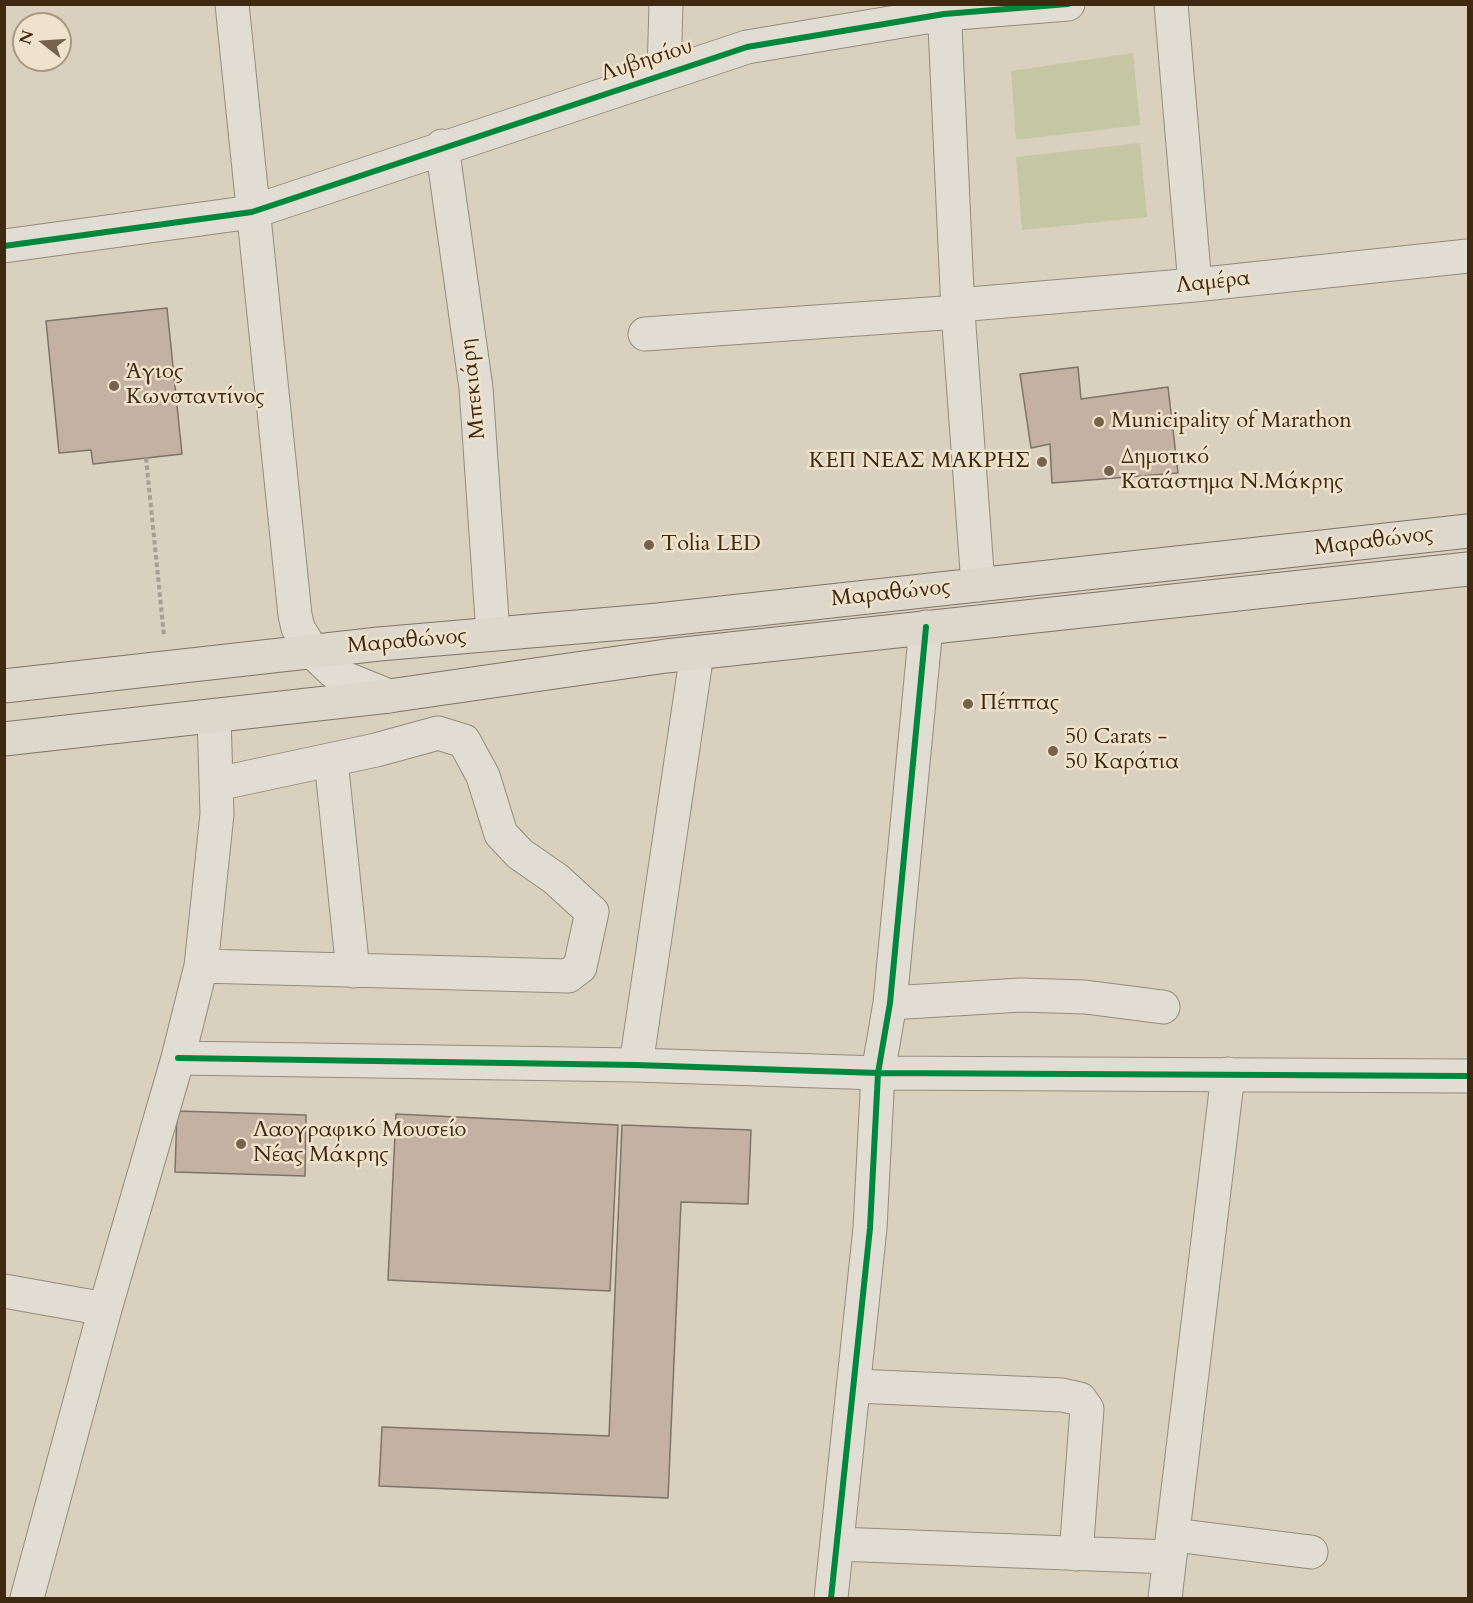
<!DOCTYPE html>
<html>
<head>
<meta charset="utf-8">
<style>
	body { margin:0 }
	#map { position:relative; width:1473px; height:1603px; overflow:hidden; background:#dad0be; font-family:Cardo,serif }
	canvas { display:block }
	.frame { position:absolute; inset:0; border:6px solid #3f2910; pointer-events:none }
	.north { position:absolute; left:12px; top:12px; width:60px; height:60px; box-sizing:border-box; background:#efe2cc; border:2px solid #a99881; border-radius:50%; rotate:287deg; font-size:16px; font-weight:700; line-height:24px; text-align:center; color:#3f2910 }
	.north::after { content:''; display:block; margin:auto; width:21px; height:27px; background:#75634d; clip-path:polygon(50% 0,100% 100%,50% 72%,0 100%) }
</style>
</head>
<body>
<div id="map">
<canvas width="1473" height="1603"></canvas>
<div class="frame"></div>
<div class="north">N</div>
</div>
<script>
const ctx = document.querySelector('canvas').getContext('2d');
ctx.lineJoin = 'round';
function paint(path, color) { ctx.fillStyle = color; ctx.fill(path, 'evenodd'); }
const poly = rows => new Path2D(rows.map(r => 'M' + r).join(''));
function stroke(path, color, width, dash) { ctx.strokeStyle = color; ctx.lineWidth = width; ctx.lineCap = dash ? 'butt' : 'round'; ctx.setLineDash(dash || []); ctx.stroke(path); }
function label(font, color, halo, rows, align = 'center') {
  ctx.font = font + ' Cardo,serif'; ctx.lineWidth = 5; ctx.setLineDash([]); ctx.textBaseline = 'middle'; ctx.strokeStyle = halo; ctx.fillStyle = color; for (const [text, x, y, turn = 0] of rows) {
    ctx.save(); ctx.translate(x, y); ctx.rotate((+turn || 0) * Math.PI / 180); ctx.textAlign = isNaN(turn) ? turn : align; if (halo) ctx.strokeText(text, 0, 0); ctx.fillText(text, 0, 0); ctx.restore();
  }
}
paint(poly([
	[1133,53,1140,125,1016,140,1011,71],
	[1140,143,1147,217,1022,230,1016,157]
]), '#c4c6a4');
const building = poly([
	[167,308,182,454,93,464,91,450,59,453,46,321,167,308],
	[1078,367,1081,399,1168,387,1178,473,1052,483,1050,444,1031,448,1020,374,1078,367],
	[177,1111,306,1115,305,1176,175,1172,177,1111],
	[396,1114,618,1125,610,1291,388,1280,396,1114],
	[622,1125,751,1130,748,1204,681,1202,668,1498,379,1486,382,1427,609,1436,622,1125]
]);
paint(building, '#c3b2a2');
stroke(building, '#7c7467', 1.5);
const minor = poly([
	[232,4,295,615,298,628,312,651,333,671,342,677,389,696],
	[944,4,958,312,978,585],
	[1171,4,1195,285],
	[664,74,666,4],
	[442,146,476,388,493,634],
	[4,246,252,212,747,47,944,14,1068,4],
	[958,305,1195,285,1468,256],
	[645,334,958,312],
	[331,760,353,971],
	[201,966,568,976,580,967,592,912,556,879,520,854,501,834,483,776,464,741,438,733,376,750,217,784],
	[890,1003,1021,995,1085,997,1163,1007],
	[178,1058,636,1065,878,1073,1468,1076],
	[636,1065,697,653],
	[4,1291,105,1309],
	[855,1386,1062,1395,1080,1399,1087,1409,1076,1554],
	[1174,1535,1311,1552],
	[838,1544,1169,1557],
	[27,1598,105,1309,178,1058,201,966,217,814,214,717],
	[831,1598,870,1228,878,1073,890,1003,926,627],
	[1165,1598,1228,1074]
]);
const major = poly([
	[4,686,379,644,658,620,1468,531],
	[4,739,389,696,666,656,1468,569]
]);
stroke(minor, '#938b7d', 35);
stroke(major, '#7c7467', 35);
stroke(poly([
	[146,458,164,636]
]), '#a59f95', 4, [4.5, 3]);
stroke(minor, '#e2ddd3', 33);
stroke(major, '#ddd7cc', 33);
stroke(poly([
	[4,246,252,212,747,47,944,14,1068,4],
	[178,1058,636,1065,878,1073,1468,1076],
	[831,1598,870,1228,878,1073,890,1003,926,627]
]), '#00873e', 6);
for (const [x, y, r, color] of [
	[114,386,6,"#75634d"],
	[1099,422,6,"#75634d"],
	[1042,462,6,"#75634d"],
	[1109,471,6,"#75634d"],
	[649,545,6,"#75634d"],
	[968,704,6,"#75634d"],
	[1053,751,6,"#75634d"],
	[241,1144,6,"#75634d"]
]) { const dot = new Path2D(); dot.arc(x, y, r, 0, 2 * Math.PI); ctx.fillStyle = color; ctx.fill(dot); stroke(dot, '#efe2cc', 2); }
label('22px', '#3f2910', '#efe2cc', [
	["Λυβησίου",647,61,-18],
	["Λαμέρα",1213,283,-6],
	["Μπεκιάρη",474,389,-96],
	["Μαραθώνος",1374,542,-7],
	["Μαραθώνος",891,594,-6],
	["Μαραθώνος",407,642,-5]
]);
label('22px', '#3f2910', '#efe2cc', [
	["Άγιος",126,373],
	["Κωνσταντίνος",126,398],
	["Municipality of Marathon",1111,422],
	["Δημοτικό",1121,458],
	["Κατάστημα Ν.Μάκρης",1121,483],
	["ΚΕΠ ΝΕΑΣ ΜΑΚΡΗΣ",1030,462,"right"],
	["Tolia LED",661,545],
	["Πέππας",980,704],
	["50 Carats -",1065,738],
	["50 Καράτια",1065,763],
	["Λαογραφικό Μουσείο",253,1131],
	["Νέας Μάκρης",253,1156]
], 'left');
</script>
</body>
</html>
